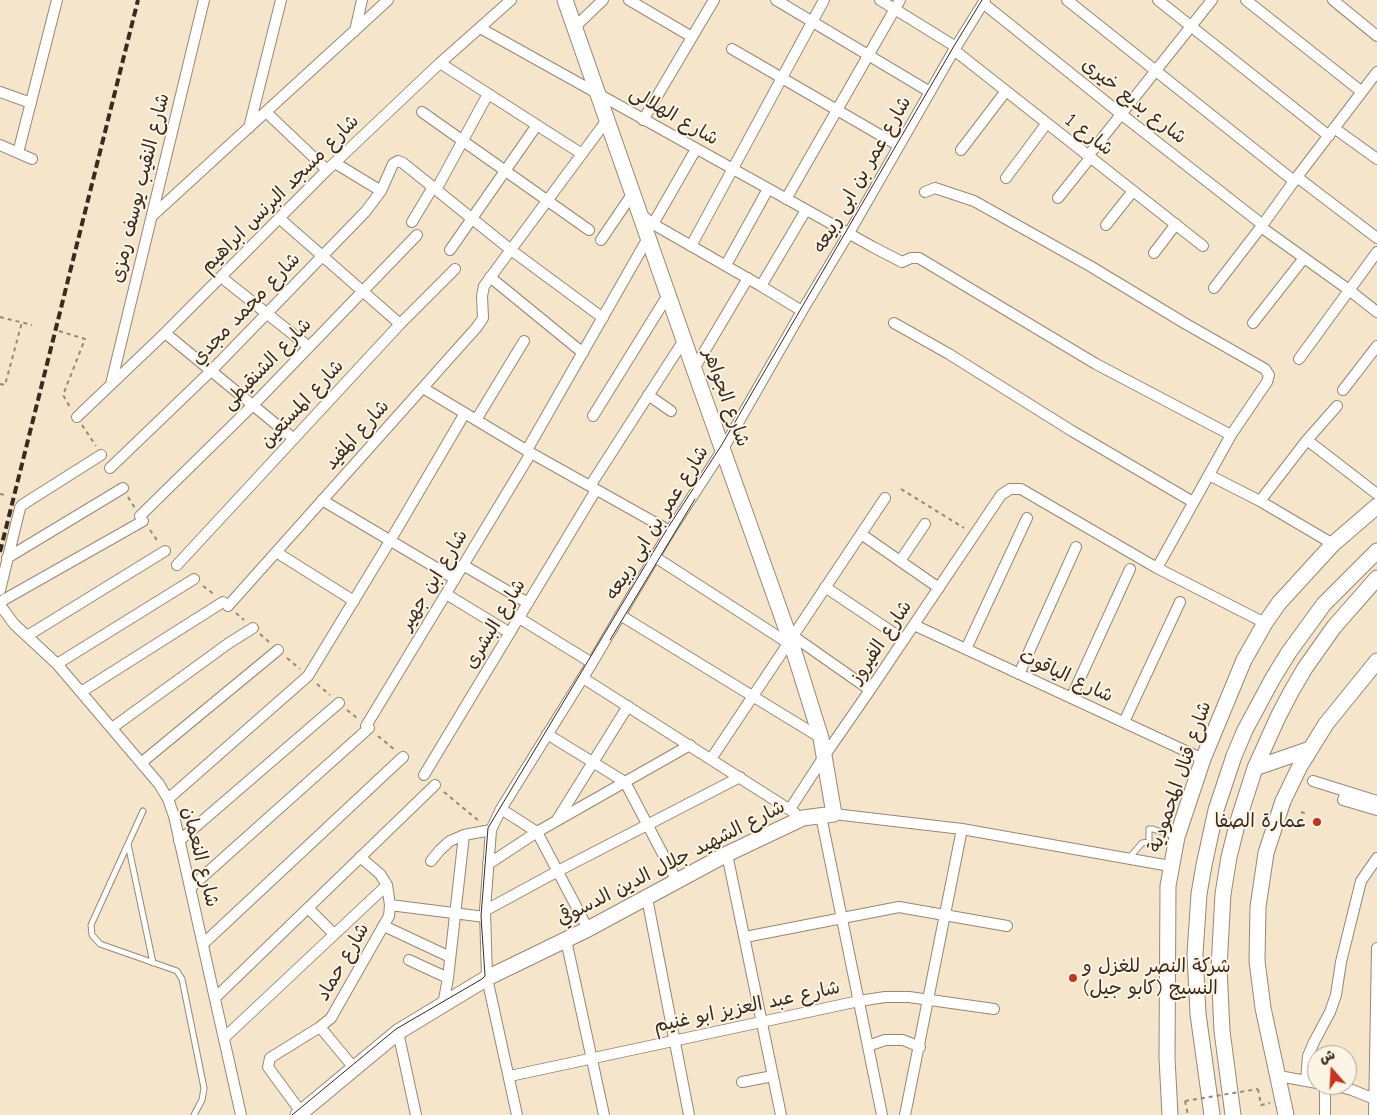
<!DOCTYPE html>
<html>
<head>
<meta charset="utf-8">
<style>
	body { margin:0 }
	#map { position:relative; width:1377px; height:1115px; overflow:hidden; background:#f5e5ca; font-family:"Comic Neue","Playpen Sans Arabic",sans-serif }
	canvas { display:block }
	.north { position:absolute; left:1307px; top:1045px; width:50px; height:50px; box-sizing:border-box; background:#fcf5e5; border:1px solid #afa495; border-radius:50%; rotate:341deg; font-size:14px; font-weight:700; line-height:20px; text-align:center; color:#3b2a1e }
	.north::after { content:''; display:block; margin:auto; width:18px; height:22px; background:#c8321e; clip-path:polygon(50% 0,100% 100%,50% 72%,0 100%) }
</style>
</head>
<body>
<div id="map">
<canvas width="1377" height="1115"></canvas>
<div class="north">ش</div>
</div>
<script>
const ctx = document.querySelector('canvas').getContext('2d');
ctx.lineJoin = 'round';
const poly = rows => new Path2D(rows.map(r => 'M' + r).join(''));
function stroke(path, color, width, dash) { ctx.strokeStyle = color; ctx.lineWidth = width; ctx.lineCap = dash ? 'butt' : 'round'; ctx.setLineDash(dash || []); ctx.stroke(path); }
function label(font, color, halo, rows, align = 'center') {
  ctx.font = font + ' "Comic Neue","Playpen Sans Arabic",sans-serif'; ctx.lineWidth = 4; ctx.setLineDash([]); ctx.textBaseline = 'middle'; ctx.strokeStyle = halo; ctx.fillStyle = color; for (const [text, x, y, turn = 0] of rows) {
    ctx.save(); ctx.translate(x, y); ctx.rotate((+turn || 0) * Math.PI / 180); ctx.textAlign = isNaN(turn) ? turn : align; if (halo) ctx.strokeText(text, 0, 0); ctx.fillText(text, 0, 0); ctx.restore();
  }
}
const lane = poly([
	[143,811,91,925,92,935,100,944,177,971,182,979,204,1088,202,1100,194,1115],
	[128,844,153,963],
	[1130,857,1142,843,1149,842,1149,829,1153,829,1176,837]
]);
const street = poly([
	[629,0,692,37],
	[776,0,930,92],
	[880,0,956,47],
	[1067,0,1294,181],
	[1158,0,1329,136],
	[1246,0,1362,92],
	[1333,0,1377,36],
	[983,3,1121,114,1263,225],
	[575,27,603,0],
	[480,28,873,247,902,262,911,258,919,258,1096,364,1231,435],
	[355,31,362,0],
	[732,49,899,146],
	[954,50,1203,246],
	[440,63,582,154],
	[0,92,31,103],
	[266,112,327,170],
	[422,112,589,230],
	[643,120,714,0],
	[249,128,281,0],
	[1334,128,1377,159],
	[0,145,32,159],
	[961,150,1006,91],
	[18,153,57,0],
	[1088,156,1212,0],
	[335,163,381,191],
	[1297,177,1377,238],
	[1006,178,1047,123],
	[436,190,488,94],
	[925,192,935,188,974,201,1090,266,1186,324,1265,369,1269,375,1267,382,1231,435,1157,568],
	[1058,198,1090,158],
	[786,199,900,0],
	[641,214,653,224,761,286,802,311],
	[152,216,388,0],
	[279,218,400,324],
	[412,222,433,187],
	[653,224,696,149],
	[1106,225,1133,191],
	[1261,227,1349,290,1377,312],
	[601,240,633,193],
	[691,246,824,0],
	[450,250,537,125],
	[1154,253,1176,224],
	[726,265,768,189],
	[221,277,309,347],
	[490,277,583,353],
	[761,286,806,210],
	[1214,288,1261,227,1297,177,1377,72],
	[894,323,949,354,1072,431,1193,502],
	[1253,323,1304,258],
	[165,333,294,439],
	[1299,359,1377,252],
	[694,369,748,278],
	[111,384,204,0],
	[423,388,531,453,670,531],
	[1343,390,1377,346],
	[648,395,671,411],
	[593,416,668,295],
	[77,417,165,333,327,170,440,63,511,0],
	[476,420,524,341],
	[1307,440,1377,494],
	[527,450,648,238],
	[110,468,212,370,366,211,381,191,393,164,398,161,403,163,511,250,603,318],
	[1209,475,1260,501,1307,440,1337,406],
	[590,486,684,340],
	[322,500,455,579],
	[1260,501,1333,544],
	[140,516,253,405,417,235],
	[861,534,939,588],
	[276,552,354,601],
	[655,557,788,643],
	[7,558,123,488],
	[900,561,925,524],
	[177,565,400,324,455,269],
	[463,565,528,603],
	[825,587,904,640],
	[0,590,20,508,22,505,101,455],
	[446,594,510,633],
	[0,602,143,521],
	[0,605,14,624,57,664,159,784,168,799,174,816,241,1115],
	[228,606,477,327,483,318,482,296,484,286,607,120],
	[620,615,821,738],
	[519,618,592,663],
	[914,625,1203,759],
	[27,636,165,551],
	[793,636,870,690],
	[966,649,1027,518],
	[57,664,194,579],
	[1019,674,1076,547],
	[583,678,795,813],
	[81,692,223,602],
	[1071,698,1130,569],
	[1124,722,1180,602],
	[366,726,531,453],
	[112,728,229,643,253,628],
	[547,734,625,782,677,881],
	[711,759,885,498],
	[141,763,278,650],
	[424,775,596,490],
	[1313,781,1377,801],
	[1346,792,1343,800,1377,810],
	[168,799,308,676,390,541,465,413],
	[501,809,537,832,588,929],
	[790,809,825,755,870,690,1001,495,1010,489,1021,489,1157,568,1265,623],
	[834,814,962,829,1170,866],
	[821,816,882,1115],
	[557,820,628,706],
	[179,841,339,703],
	[727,854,781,1115],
	[431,861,440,850,450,841,464,835,491,830],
	[488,863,490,863,537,832,690,745],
	[190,888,369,728],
	[647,898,689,1115],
	[390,905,485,917],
	[308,908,334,934],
	[485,910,488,909,558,871,740,777],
	[384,926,450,957],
	[745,937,899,907,1007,926],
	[566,940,604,1115],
	[203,944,403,757],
	[409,960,448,978],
	[215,998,435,785],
	[443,1005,448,978,464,835],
	[320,1027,354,1068],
	[398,1032,416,1115],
	[224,1038,387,885],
	[868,1046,885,1040,903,1040,920,1047],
	[510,1076,859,1001,885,997,909,997,994,1009],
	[1279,1076,1317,1083],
	[1306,1081,1308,1056,1314,1042,1330,1012,1336,995,1341,962,1361,881,1377,858],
	[742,1082,773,1076],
	[1325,1085,1325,1115],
	[1332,1085,1352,1090,1377,1100],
	[301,1112,268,1067,270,1058,320,1027,331,1018,389,916,390,905,387,885,380,874,360,857],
	[517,1115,487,978,485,910,491,830,501,809,592,663,670,531,723,449,802,311,849,233,954,50,985,0],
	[905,1115,962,829],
	[1374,1115,1377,948]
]);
const secondary = poly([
	[1255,768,1310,749],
	[298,1115,398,1032,487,978,588,929,727,854,803,818,834,814,821,738,790,639,694,369,565,0],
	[1170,1115,1167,1058,1168,886,1177,837,1203,759,1244,660,1265,623,1279,603,1333,544,1377,506],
	[1212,1115,1198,1014,1195,954,1199,894,1204,865,1216,810,1234,756,1245,730,1273,678,1289,652,1324,604,1377,551],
	[1233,1115,1222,1031,1219,968,1223,894,1229,857,1238,821,1255,768,1278,717,1291,692,1305,668,1334,627,1377,578],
	[1286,1115,1263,1008,1257,961,1258,907,1266,853,1283,801,1300,766,1326,724,1377,661]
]);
stroke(lane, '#988874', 7);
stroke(street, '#988874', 12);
stroke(secondary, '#988874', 17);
stroke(poly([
	[0,317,32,325],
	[59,331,85,339,63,395,71,409],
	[0,384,5,385,22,322],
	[82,425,96,446],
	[901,489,964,528],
	[0,494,5,495],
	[128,497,135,508],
	[150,530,159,543],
	[203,586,215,595],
	[236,613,244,620],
	[260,634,270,643],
	[287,658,300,669],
	[317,684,330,695],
	[347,710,357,718],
	[378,736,395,750],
	[444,792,479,821],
	[1301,812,1308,814],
	[1258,1089,1261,1105,1270,1103],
	[1185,1101,1188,1115]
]), '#988874', 2, [4, 4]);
stroke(lane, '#fff', 5);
stroke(street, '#fff', 10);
stroke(secondary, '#fff', 15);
stroke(poly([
	[610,640,695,499],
	[292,1115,396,1029,482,979,485,976,481,916,488,828,667,529,721,446,954,46,982,0]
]), '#3b2a1e', 1);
stroke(poly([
	[0,552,138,0]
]), '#3b2a1e', 4, [8, 4]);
stroke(poly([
	[1185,1101,1258,1089]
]), '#988874', 2, [4, 4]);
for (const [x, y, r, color] of [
	[1317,822,5,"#c8321e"],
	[1073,978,5,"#c8321e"]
]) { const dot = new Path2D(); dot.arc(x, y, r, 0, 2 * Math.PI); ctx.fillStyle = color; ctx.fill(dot); stroke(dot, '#fcf5e5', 2); }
label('19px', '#3b2a1e', '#fcf5e5', [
	["شارع بديع خيرى",1134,101,38],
	["شارع الهلالى",674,116,30],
	["شارع 1",1089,135,38],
	["شارع عمر بن ابى ربيعه",862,175,-60],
	["شارع النقيب يوسف رمزى",140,188,-76],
	["شارع مسجد البرنس ابراهيم",280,194,-45],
	["شارع محمد مجدي",246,309,-46],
	["شارع الشنقيطى",267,364,-46],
	["شارع الجواهر",726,398,70],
	["شارع المستعين",302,404,-47],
	["شارع المفيد",357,435,-48],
	["شارع عمر بن ابى ربيعه",657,523,-58],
	["شارع ابن جهير",434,580,-59],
	["شارع البشرى",495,624,-59],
	["شارع الفيروز",881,642,-56],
	["شارع الياقوت",1066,676,25],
	["شارع قنال المحمودية",1180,777,-71],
	["شارع النعمان",200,857,76],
	["شارع الشهيد جلال الدين الدسوقي",671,863,-27],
	["شارع حماد",343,962,-60],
	["شارع عبد العزيز ابو غنيم",747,1007,-12]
]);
label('19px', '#3b2a1e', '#fcf5e5', [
	["عمارة الصفا",1307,822],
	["شركة النصر للغزل و",1083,967,"left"],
	["النسيج (كابو جيل)",1083,989,"left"]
], 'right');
</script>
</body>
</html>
